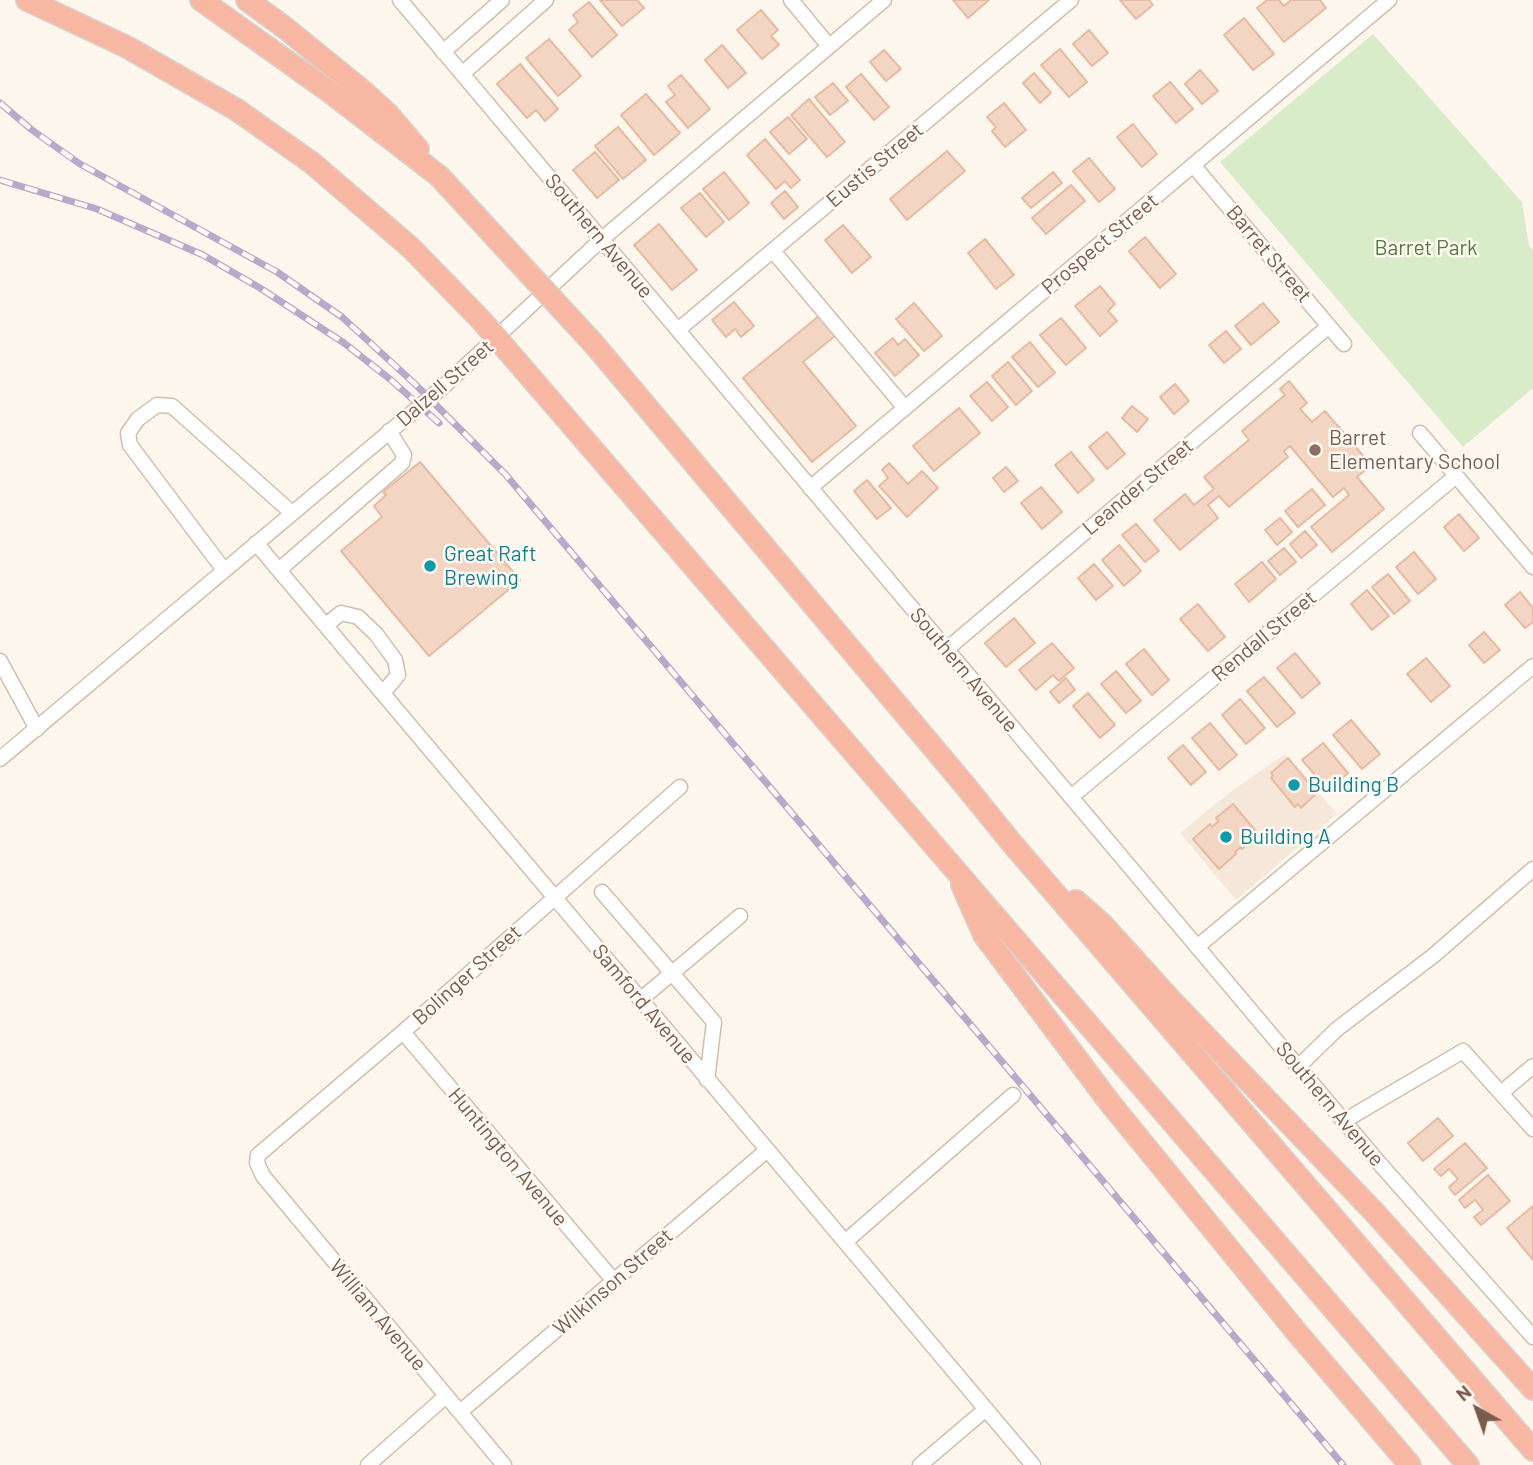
<!DOCTYPE html>
<html>
<head>
<meta charset="utf-8">
<style>
	body { margin:0 }
	#map { position:relative; width:1533px; height:1465px; overflow:hidden; background:#fdf6ec; font-family:Barlow,sans-serif }
	canvas { display:block }
	.north { position:absolute; left:1442px; top:1374px; width:70px; height:70px; -webkit-text-stroke:5px #fffaf3; paint-order:stroke; rotate:320deg; font-size:19px; font-weight:700; line-height:28px; text-align:center; color:#7a5c4d }
	.north::after { content:''; display:block; margin:auto; width:24px; height:32px; background:#7a5c4d; clip-path:polygon(50% 0,100% 100%,50% 72%,0 100%) }
</style>
</head>
<body>
<div id="map">
<canvas width="1533" height="1465"></canvas>
<div class="north">N</div>
</div>
<script>
const ctx = document.querySelector('canvas').getContext('2d');
ctx.lineJoin = 'round';
function paint(path, color) { ctx.fillStyle = color; ctx.fill(path, 'evenodd'); }
const poly = rows => new Path2D(rows.map(r => 'M' + r).join(''));
function stroke(path, color, width, dash) { ctx.strokeStyle = color; ctx.lineWidth = width; ctx.lineCap = dash ? 'butt' : 'round'; ctx.setLineDash(dash || []); ctx.stroke(path); }
function label(font, color, halo, rows, align = 'center') {
  ctx.font = font + ' Barlow,sans-serif'; ctx.lineWidth = 5; ctx.setLineDash([]); ctx.textBaseline = 'middle'; ctx.strokeStyle = halo; ctx.fillStyle = color; for (const [text, x, y, turn = 0] of rows) {
    ctx.save(); ctx.translate(x, y); ctx.rotate((+turn || 0) * Math.PI / 180); ctx.textAlign = isNaN(turn) ? turn : align; if (halo) ctx.strokeText(text, 0, 0); ctx.fillText(text, 0, 0); ctx.restore();
  }
}
paint(poly([
	[1285,754,1337,814,1236,900,1180,833,1233,790]
]), '#f5e8da');
paint(poly([
	[1373,34,1522,202,1529,246,1533,250,1533,388,1463,447,1220,162]
]), '#d8ecc9');
const building = poly([
	[600,0,637,0,644,8,622,26,600,0],
	[953,0,989,0,968,18,953,0],
	[1120,0,1149,0,1153,5,1136,19,1120,0],
	[1267,0,1279,0,1284,6,1291,0,1320,0,1326,8,1284,42,1257,8,1267,0],
	[589,2,617,35,592,57,569,30,578,22,573,15,589,2],
	[761,10,778,30,771,36,779,45,762,59,737,30,761,10],
	[1244,18,1274,54,1253,70,1224,35,1244,18],
	[1089,30,1108,53,1092,66,1073,44,1089,30],
	[549,39,581,76,558,96,526,58,549,39],
	[722,45,746,73,728,88,705,60,722,45],
	[1060,49,1087,82,1069,97,1041,65,1060,49],
	[884,50,901,69,886,81,870,62,884,50],
	[520,64,558,109,545,121,536,110,527,118,497,84,520,64],
	[1200,70,1218,91,1202,104,1185,84,1200,70],
	[1034,73,1051,93,1040,103,1023,83,1034,73],
	[861,74,889,107,874,120,846,87,861,74],
	[681,75,710,109,688,128,666,102,675,95,668,86,681,75],
	[1170,82,1193,109,1176,123,1153,96,1170,82],
	[833,83,848,101,830,115,815,97,833,83],
	[646,94,680,133,654,155,621,115,646,94],
	[809,99,845,142,827,157,791,115,809,99],
	[1004,103,1026,130,1005,147,992,131,996,127,987,117,1004,103],
	[788,117,807,139,789,154,770,132,788,117],
	[1133,124,1157,154,1142,167,1117,137,1133,124],
	[618,127,646,160,623,179,595,146,618,127],
	[765,139,800,180,791,188,785,181,776,189,747,155,765,139],
	[947,151,965,171,907,220,890,199,947,151],
	[595,152,619,180,597,198,573,170,595,152],
	[1089,158,1115,189,1099,202,1073,171,1089,158],
	[724,172,749,203,729,220,703,189,724,172],
	[1053,172,1062,183,1031,208,1022,198,1053,172],
	[1071,185,1085,201,1046,234,1032,218,1071,185],
	[785,191,798,207,784,219,771,203,785,191],
	[700,193,724,222,706,237,681,208,700,193],
	[659,224,697,270,672,290,634,245,659,224],
	[843,225,871,257,852,273,825,240,843,225],
	[1145,237,1176,274,1160,288,1129,251,1145,237],
	[985,239,1014,275,996,289,968,253,985,239],
	[1100,286,1115,304,1108,311,1117,321,1100,336,1075,306,1100,286],
	[734,302,754,326,741,337,735,329,726,337,712,320,734,302],
	[914,303,942,336,924,351,896,319,914,303],
	[1263,303,1279,322,1251,345,1235,326,1263,303],
	[819,316,835,336,803,362,856,426,812,462,743,378,819,316],
	[1061,318,1086,348,1066,365,1040,335,1061,318],
	[1226,331,1241,349,1224,363,1209,345,1226,331],
	[893,338,898,345,905,339,919,355,895,376,875,353,893,338],
	[1030,342,1055,373,1038,387,1012,357,1030,342],
	[1008,362,1032,391,1016,405,992,376,1008,362],
	[1289,381,1307,403,1300,409,1312,422,1325,411,1371,465,1357,477,1384,509,1332,552,1311,527,1349,495,1344,488,1333,497,1290,446,1284,451,1288,457,1229,507,1219,496,1208,505,1218,518,1180,550,1154,520,1185,494,1194,505,1214,489,1204,477,1249,440,1242,431,1285,395,1280,389,1289,381],
	[987,382,1008,407,992,421,970,396,987,382],
	[1175,384,1189,401,1174,414,1160,397,1175,384],
	[1132,406,1148,419,1137,432,1122,418,1132,406],
	[959,408,980,433,934,471,913,446,959,408],
	[1107,432,1125,454,1107,469,1089,447,1107,432],
	[1071,452,1094,480,1078,493,1055,465,1071,452],
	[420,462,520,580,429,656,341,551,382,517,374,506,386,495,383,492,420,462],
	[889,463,908,484,922,471,938,488,907,517,879,486,888,478,882,470,889,463],
	[1006,467,1018,481,1004,492,993,478,1006,467],
	[867,480,891,508,877,519,854,491,867,480],
	[1041,487,1062,512,1042,529,1021,503,1041,487],
	[1312,489,1325,505,1298,527,1285,511,1312,489],
	[1459,514,1479,538,1464,551,1444,527,1459,514],
	[1280,518,1292,532,1277,545,1265,530,1280,518],
	[1136,524,1159,551,1145,562,1122,535,1136,524],
	[1305,531,1317,545,1301,558,1290,544,1305,531],
	[1119,545,1141,571,1124,586,1102,560,1119,545],
	[1284,548,1296,562,1280,575,1268,561,1284,548],
	[1414,552,1436,579,1418,594,1396,567,1414,552],
	[1262,562,1276,579,1249,602,1235,584,1262,562],
	[1094,564,1113,586,1096,600,1078,578,1094,564],
	[1388,574,1410,601,1394,614,1372,587,1388,574],
	[1367,590,1389,616,1372,630,1351,604,1367,590],
	[1520,592,1533,608,1533,622,1525,628,1505,605,1520,592],
	[1198,604,1225,637,1208,651,1180,619,1198,604],
	[1014,618,1035,643,1006,667,985,643,1014,618],
	[1484,632,1500,650,1484,663,1469,645,1484,632],
	[1052,643,1074,668,1059,681,1053,675,1036,690,1019,670,1052,643],
	[1144,649,1169,680,1152,695,1126,664,1144,649],
	[1295,653,1320,683,1302,698,1277,668,1295,653],
	[1426,658,1450,686,1431,702,1407,674,1426,658],
	[1116,671,1141,701,1126,713,1101,684,1116,671],
	[1264,677,1295,713,1277,727,1247,691,1264,677],
	[1066,678,1075,690,1059,703,1050,692,1066,678],
	[1088,693,1115,725,1100,738,1073,706,1088,693],
	[1240,699,1265,728,1246,744,1222,715,1240,699],
	[1351,720,1380,754,1362,769,1333,735,1351,720],
	[1210,723,1237,755,1219,770,1192,738,1210,723],
	[1323,743,1348,773,1328,790,1302,760,1323,743],
	[1183,745,1206,772,1191,785,1168,758,1183,745],
	[1288,758,1317,793,1301,808,1298,804,1295,807,1271,778,1273,776,1271,773,1288,758],
	[1233,804,1259,835,1242,849,1241,847,1235,852,1236,854,1219,869,1193,839,1210,824,1212,827,1219,821,1216,818,1233,804],
	[1438,1118,1453,1136,1423,1161,1408,1143,1438,1118],
	[1465,1143,1487,1168,1455,1195,1449,1187,1458,1179,1449,1169,1441,1176,1434,1169,1465,1143],
	[1488,1175,1510,1201,1481,1225,1474,1217,1483,1210,1475,1200,1465,1208,1459,1200,1488,1175],
	[1533,1206,1533,1260,1507,1228,1533,1206]
]);
paint(building, '#f3d5c3');
stroke(building, '#e6bba3', 2);
const minor = poly([
	[400,0,1380,1164,1533,1337],
	[791,0,829,46],
	[443,52,502,0],
	[462,74,546,0],
	[1193,165,1344,344],
	[773,251,905,408],
	[678,330,1071,0],
	[1420,433,1533,567],
	[810,488,1389,0],
	[256,543,1033,1465],
	[224,570,130,445,128,433,138,419,157,405,172,406,292,513],
	[279,570,402,463,404,455,389,431],
	[326,625,341,613,358,617,376,634,395,660,398,675,383,693],
	[947,649,1329,326],
	[0,661,37,729],
	[0,759,444,386,602,239,884,0],
	[1071,797,1456,476],
	[602,892,714,1022,707,1080],
	[1197,947,1533,666],
	[640,1000,740,916],
	[403,1032,614,1281],
	[1298,1067,1337,1029,1433,956,1533,869],
	[1501,1093,1533,1066],
	[1344,1121,1463,1051,1533,1129],
	[845,1242,1013,1095],
	[460,1412,766,1151],
	[368,1465,446,1396],
	[504,1465,263,1176,257,1163,258,1155,403,1032,680,787],
	[920,1465,986,1409]
]);
const highway = poly([
	[27,0,127,47],
	[201,0,330,92,439,176],
	[247,0,284,27,364,92,388,114,418,149],
	[593,343,963,783,1010,841,1533,1450],
	[532,379,1468,1465],
	[962,885,984,935,1110,1103,1299,1335,1410,1465],
	[1076,901,1103,925,1171,1000,1375,1213,1533,1389]
]);
stroke(minor, '#d1beb0', 17);
stroke(highway, '#dad1cd', 24);
stroke(minor, '#fff', 14);
stroke(highway, '#f7b7a3', 21);
const rail = poly([
	[0,103,32,130,80,164,277,272,342,317,414,383,506,475,1343,1465],
	[0,180,97,209,203,255,260,288,344,343,391,380,439,423]
]);
stroke(rail, '#b9a8c9', 7);
stroke(rail, '#fffaf3', 4.5, [13]);
const highwayBridge = poly([
	[127,47,237,110,312,163,411,248,481,320,532,379],
	[439,176,593,343]
]);
stroke(highwayBridge, '#dad1cd', 24, []);
stroke(highwayBridge, '#f7b7a3', 21);
for (const [x, y, r, color] of [
	[1315,450,7,"#8d6e63"],
	[430,566,7,"#0f9aa8"],
	[1294,785,7,"#0f9aa8"],
	[1226,837,7,"#0f9aa8"]
]) { const dot = new Path2D(); dot.arc(x, y, r, 0, 2 * Math.PI); ctx.fillStyle = color; ctx.fill(dot); stroke(dot, '#fffaf3', 2.5); }
label('21px', '#7a5c4d', '#fffaf3', [
	["Eustis Street",875,165,-40],
	["Southern Avenue",599,236,50],
	["Prospect Street",1100,244,-40],
	["Barret Street",1269,254,50],
	["Dalzell Street",445,383,-41],
	["Leander Street",1138,487,-40],
	["Rendall Street",1264,636,-40],
	["Southern Avenue",964,670,50],
	["Bolinger Street",467,975,-42],
	["Samford Avenue",644,1004,50],
	["Southern Avenue",1330,1104,50],
	["Huntington Avenue",508,1157,50],
	["Wilkinson Street",613,1282,-41],
	["William Avenue",378,1315,50]
]);
label('21px', '#537a41', '#fffaf3', [
	["Barret Park",1426,248]
]);
label('21px', '#785e54', '#fffaf3', [
	["Barret",1329,438],
	["Elementary School",1329,462]
], 'left');
label('21px', '#0d838f', '#fffaf3', [
	["Great Raft",444,554],
	["Brewing",444,578],
	["Building B",1308,785],
	["Building A",1240,837]
], 'left');
</script>
</body>
</html>
